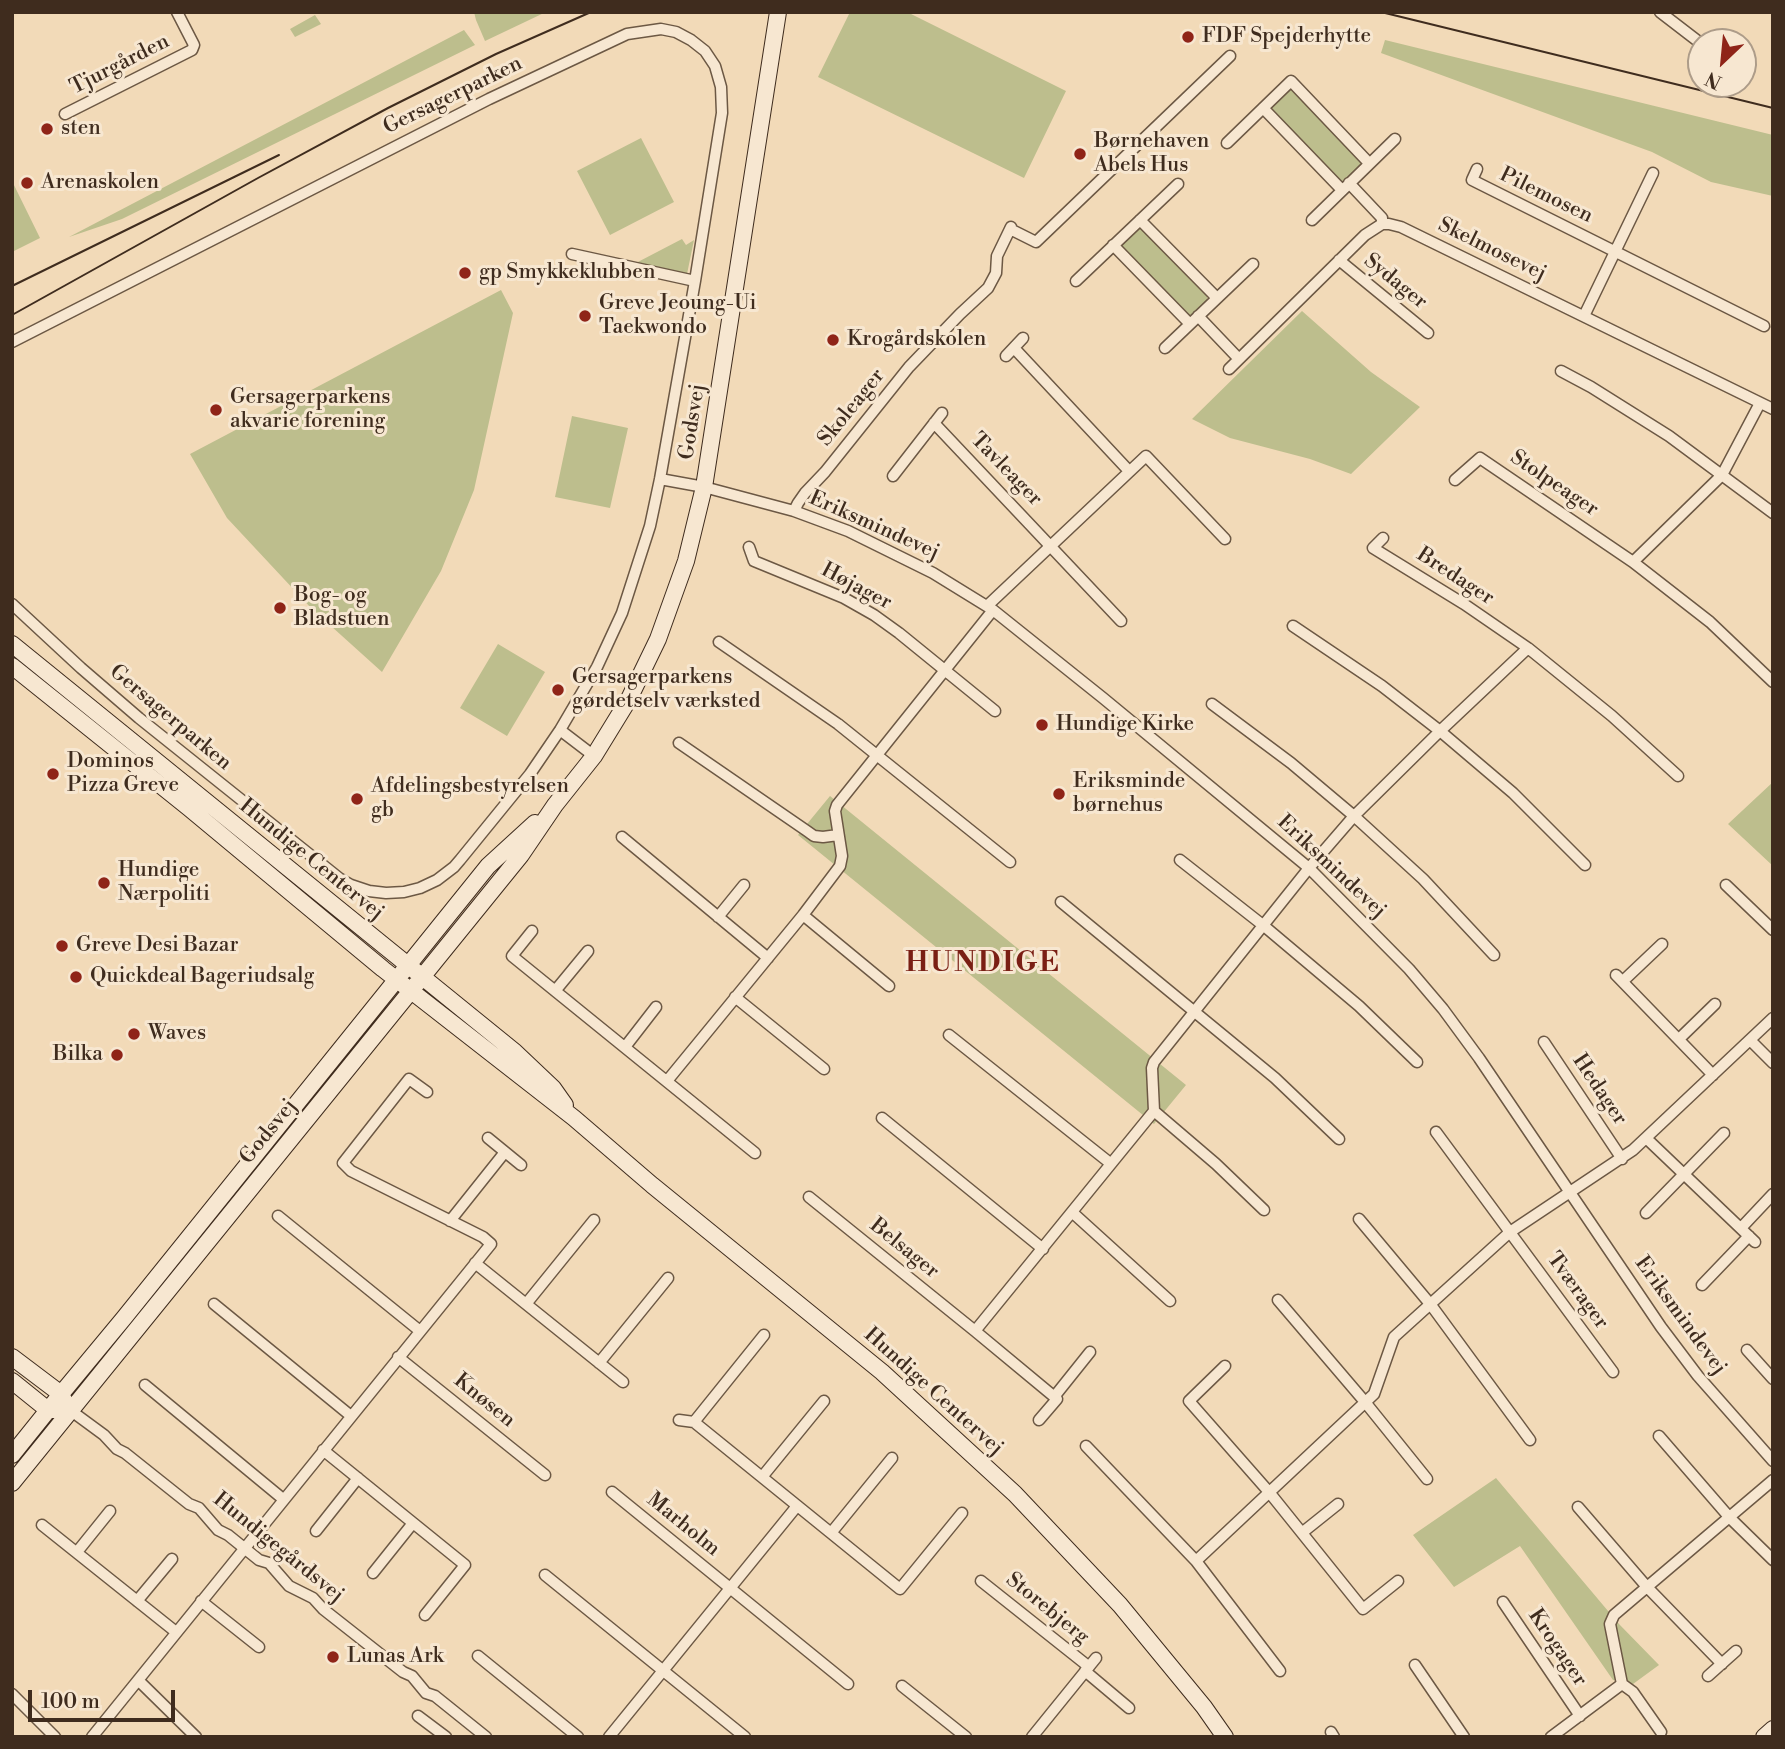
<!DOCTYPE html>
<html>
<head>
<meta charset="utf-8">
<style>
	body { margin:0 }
	#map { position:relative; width:1785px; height:1749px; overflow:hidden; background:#f2dab8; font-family:"Libre Bodoni",serif }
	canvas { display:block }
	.frame { position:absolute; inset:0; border:14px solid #3f2c1e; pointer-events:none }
	.north { position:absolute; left:1687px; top:28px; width:70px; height:70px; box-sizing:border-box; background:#f7e7d1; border:2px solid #ad9c89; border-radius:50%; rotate:206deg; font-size:19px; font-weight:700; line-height:28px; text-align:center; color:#3f2c1e }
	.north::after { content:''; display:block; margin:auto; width:24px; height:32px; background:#8f2418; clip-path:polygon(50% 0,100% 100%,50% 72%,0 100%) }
	.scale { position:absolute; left:28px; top:1690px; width:147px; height:32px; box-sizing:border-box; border:4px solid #3f2c1e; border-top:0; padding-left:9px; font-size:21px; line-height:24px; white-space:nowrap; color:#3f2c1e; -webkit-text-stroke:5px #f7e7d1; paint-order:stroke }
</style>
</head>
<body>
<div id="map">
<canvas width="1785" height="1749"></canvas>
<div class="frame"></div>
<div class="north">N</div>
<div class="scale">100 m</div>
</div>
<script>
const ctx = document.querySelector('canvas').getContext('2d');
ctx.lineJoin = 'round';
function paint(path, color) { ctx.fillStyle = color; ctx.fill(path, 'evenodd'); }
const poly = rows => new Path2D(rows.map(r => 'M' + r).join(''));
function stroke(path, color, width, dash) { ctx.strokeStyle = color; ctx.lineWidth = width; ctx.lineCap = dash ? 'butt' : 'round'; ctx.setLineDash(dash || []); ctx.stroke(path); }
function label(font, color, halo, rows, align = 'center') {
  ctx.font = font + ' "Libre Bodoni",serif'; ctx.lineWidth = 6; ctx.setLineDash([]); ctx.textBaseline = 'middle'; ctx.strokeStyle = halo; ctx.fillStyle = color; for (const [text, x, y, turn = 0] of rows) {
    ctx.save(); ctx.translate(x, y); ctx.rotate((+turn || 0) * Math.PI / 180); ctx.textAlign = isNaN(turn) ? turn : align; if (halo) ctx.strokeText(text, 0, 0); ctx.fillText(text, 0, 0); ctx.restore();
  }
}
paint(poly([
	[474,12,546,12,485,41,476,20],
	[850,12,907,12,1066,91,1024,178,818,77],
	[315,15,321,24,295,37,290,29],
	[464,30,475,45,122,219,69,237],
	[1385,40,1773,135,1773,196,1711,182,1652,152,1381,53],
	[1288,89,1294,91,1363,160,1362,164,1344,183,1341,183,1270,110,1270,107],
	[641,138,674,202,610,235,577,171],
	[12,181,40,238,12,252],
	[1142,228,1207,296,1207,300,1193,315,1186,315,1121,247,1123,241,1136,229],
	[682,239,686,245,694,240,687,274,634,264],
	[501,290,513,313,474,490,441,571,382,672,311,608,227,518,190,454],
	[1302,311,1371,372,1420,407,1351,474,1310,459,1230,438,1192,419],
	[572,416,628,428,610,508,555,497],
	[498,644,545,672,507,736,460,708],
	[1773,782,1773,866,1728,824],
	[830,796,1186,1085,1154,1124,798,835],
	[1496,1478,1619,1624,1659,1665,1633,1684,1613,1680,1520,1546,1454,1587,1413,1535]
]), '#bdbe8d');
const street = poly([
	[1660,12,1699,42],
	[1263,108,1342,190],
	[65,114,192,50,194,45,177,12],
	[1227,143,1291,81,1369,163],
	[1477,169,1472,180,1764,326],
	[1349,183,1382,218,1382,224],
	[1140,220,1217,298],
	[1312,220,1395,139],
	[1010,229,1036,242,1230,56],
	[1113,245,1190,324],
	[572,254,695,281],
	[1339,260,1428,333],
	[1076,281,1178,184],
	[1198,316,1239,359],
	[1584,316,1653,173],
	[12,342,489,99,627,34,661,29,676,32,691,40,705,51,715,66,721,87,722,113,695,281,660,479,650,526,622,613,597,667,560,730,530,774,460,860,454,867,437,880,420,888,404,892,386,893,369,891,351,885,339,878,139,718,81,668,12,604],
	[1014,348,1129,471],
	[1165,348,1253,264],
	[1006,356,1023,338],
	[1229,369,1365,235,1382,224,1389,224,1401,227,1773,409],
	[1561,371,1591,387,1669,436,1773,513],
	[934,423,1121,621],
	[893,476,942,413],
	[660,479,704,487,794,511,848,531,933,573,993,610,1103,698,1309,868,1409,969,1443,1009,1479,1058,1661,1327,1698,1376,1773,1461],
	[1455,480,1480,458,1633,562,1710,622,1773,682],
	[794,511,798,503,805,493,825,472,909,367,960,314,988,288,996,273,997,256,1011,227],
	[1383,538,1373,548,1464,604,1528,648,1612,716,1678,776],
	[749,547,754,561,844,598,874,615,899,633,995,711],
	[1633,562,1722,475,1760,403],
	[987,606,1146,456,1225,539],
	[1293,626,1382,686,1440,731,1513,793,1585,865],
	[719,642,838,724,1010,862],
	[1212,704,1291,763,1354,816,1423,879,1494,955],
	[560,730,594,756],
	[679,743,807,831,814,836,823,837,838,835],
	[622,837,768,958],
	[1180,860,1264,926,1359,1006,1417,1062],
	[1726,885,1773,930],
	[1061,902,1275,1078,1339,1139],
	[803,915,889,986],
	[718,917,744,885],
	[532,931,512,956,755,1153],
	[1616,975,1713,1075],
	[1623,981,1662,944],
	[555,991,588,951],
	[735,997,824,1069],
	[949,1035,1110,1163],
	[1679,1039,1715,1004],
	[1750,1040,1773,1063],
	[1544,1042,1622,1159],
	[625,1047,656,1007],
	[667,1081,803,915,840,866,842,856,835,811,837,805,993,610],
	[1154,1111,1216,1164,1264,1210],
	[882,1118,1043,1249],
	[1436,1132,1613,1372],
	[488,1138,521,1165],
	[1646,1138,1755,1242],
	[809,1197,975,1331,1057,1399,1039,1420],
	[1073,1213,1170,1301],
	[1646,1213,1724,1133],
	[278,1216,420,1331],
	[1359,1219,1431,1305,1530,1440],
	[450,1221,505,1152],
	[1741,1228,1773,1194],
	[475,1263,623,1382],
	[1702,1285,1749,1236],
	[1278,1300,1365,1402,1427,1479],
	[214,1304,351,1416],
	[526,1304,594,1220],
	[975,1331,1154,1111,1152,1068,1154,1062,1309,868,1354,816,1440,731,1528,648],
	[764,1335,694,1422,900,1589,962,1513],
	[1747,1350,1773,1379],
	[398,1357,545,1475],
	[599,1363,668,1278],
	[1225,1366,1189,1401,1269,1492,1363,1609,1398,1581],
	[145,1385,283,1499],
	[1054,1397,1090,1352],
	[70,1410,104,1435,117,1449,125,1453,189,1504,199,1508,218,1530,228,1535,259,1560,269,1563,289,1586,313,1598,323,1609,403,1672,412,1676,426,1693,435,1696,486,1737],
	[679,1420,694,1422],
	[1659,1436,1730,1518,1773,1560],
	[1086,1446,1196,1561,1280,1671],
	[323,1450,465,1565,425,1615],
	[762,1477,824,1401],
	[612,1492,848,1684],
	[1578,1507,1647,1587,1722,1664],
	[42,1525,176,1632],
	[316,1531,358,1478],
	[1303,1532,1338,1504],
	[831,1533,892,1458],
	[77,1552,110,1511],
	[1196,1561,1374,1394,1394,1337,1510,1232,1633,1150,1773,1018],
	[373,1573,413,1523],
	[545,1575,745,1737],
	[981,1581,1088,1666],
	[137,1601,172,1559],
	[201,1601,259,1647],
	[1503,1602,1580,1716],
	[478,1656,578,1737],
	[1415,1665,1464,1737],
	[1085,1671,1129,1708],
	[1708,1676,1736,1651],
	[138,1680,196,1737],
	[1622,1684,1633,1692,1661,1732],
	[902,1686,966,1737],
	[12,1694,55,1737],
	[418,1716,446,1737],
	[1331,1732,1334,1737],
	[92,1737,491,1244,483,1237,351,1171,343,1163,409,1079,427,1092],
	[609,1737,797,1506],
	[1032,1737,1096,1658],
	[1551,1737,1622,1684,1610,1624,1614,1615,1773,1480]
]);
const secondary = poly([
	[12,644,515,1052,553,1088,565,1105],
	[12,666,189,808,383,969,574,1118,652,1185,882,1372,1015,1494,1120,1605,1204,1707,1225,1737],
	[12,1357,61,1394,65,1402],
	[12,1381,48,1410,57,1410],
	[12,1455,61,1394,124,1318,488,866,535,823],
	[12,1483,521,855,555,805,594,756,629,699,658,639,686,561,704,487,778,12],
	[1764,1737,1773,1729]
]);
stroke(street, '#6c5844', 13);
stroke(secondary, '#3f2c1e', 18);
stroke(street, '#f7e7d1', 10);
stroke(secondary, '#f7e7d1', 16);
stroke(poly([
	[1381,12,1773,108],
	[12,286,279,155],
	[12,315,258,178,388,108,496,54,591,12]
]), '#3f2c1e', 2);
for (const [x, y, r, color] of [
	[1188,37,7,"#8f2418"],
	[47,129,7,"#8f2418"],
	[1080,154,7,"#8f2418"],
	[27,183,7,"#8f2418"],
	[465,273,7,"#8f2418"],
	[585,316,7,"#8f2418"],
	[833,340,7,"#8f2418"],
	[216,410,7,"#8f2418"],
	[280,608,7,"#8f2418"],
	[558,690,7,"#8f2418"],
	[1042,725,7,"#8f2418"],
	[53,774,7,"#8f2418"],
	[1059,794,7,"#8f2418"],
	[357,799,7,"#8f2418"],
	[104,883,7,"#8f2418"],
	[62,946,7,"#8f2418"],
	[76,977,7,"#8f2418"],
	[134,1034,7,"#8f2418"],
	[117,1055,7,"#8f2418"],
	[333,1657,7,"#8f2418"]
]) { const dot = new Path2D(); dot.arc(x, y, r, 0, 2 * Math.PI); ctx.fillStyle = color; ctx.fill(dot); stroke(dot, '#f7e7d1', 2.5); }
label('21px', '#3f2c1e', '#f7e7d1', [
	["FDF Spejderhytte",1202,37],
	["sten",61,129],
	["Børnehaven",1094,142],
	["Abels Hus",1094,166],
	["Arenaskolen",41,183],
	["gp Smykkeklubben",479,273],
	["Greve Jeoung-Ui",599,304],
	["Taekwondo",599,328],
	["Krogårdskolen",847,340],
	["Gersagerparkens",230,398],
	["akvarie forening",230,422],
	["Bog- og",294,596],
	["Bladstuen",294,620],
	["Gersagerparkens",572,678],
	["gørdetselv værksted",572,702],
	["Hundige Kirke",1056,725],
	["Dominos",67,762],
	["Pizza Greve",67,786],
	["Eriksminde",1073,782],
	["børnehus",1073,806],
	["Afdelingsbestyrelsen",371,787],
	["gb",371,811],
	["Hundige",118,871],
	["Nærpoliti",118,895],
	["Greve Desi Bazar",76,946],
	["Quickdeal Bageriudsalg",90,977],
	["Waves",148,1034],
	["Bilka",103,1055,"right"],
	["Lunas Ark",347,1657]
], 'left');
label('21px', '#3f2c1e', '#f7e7d1', [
	["Tjurgården",120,65,-27],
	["Gersagerparken",453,96,-26],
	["Pilemosen",1546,196,26],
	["Skelmosevej",1492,250,26],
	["Sydager",1395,282,39],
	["Skoleager",852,408,-51],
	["Godsvej",693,422,-81],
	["Tavleager",1006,470,46],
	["Stolpeager",1554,484,34],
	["Eriksmindevej",874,526,24],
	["Bredager",1455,577,33],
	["Højager",856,587,28],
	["Gersagerparken",170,718,40],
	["Hundige Centervej",311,860,39],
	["Eriksmindevej",1331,867,43],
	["Hedager",1599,1090,56],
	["Godsvej",269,1132,-51],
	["Belsager",904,1249,39],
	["Tværager",1577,1291,54],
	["Eriksmindevej",1680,1316,54],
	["Hundige Centervej",933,1392,42],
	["Knøsen",484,1401,39],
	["Marholm",683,1525,39],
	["Hundigegårdsvej",278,1548,39],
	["Storebjerg",1047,1609,39],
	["Krogager",1557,1648,56]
]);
ctx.letterSpacing = '2px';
label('bold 28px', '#7a1f14', '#f7e7d1', [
	["HUNDIGE",983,964]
]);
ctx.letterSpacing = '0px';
</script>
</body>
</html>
